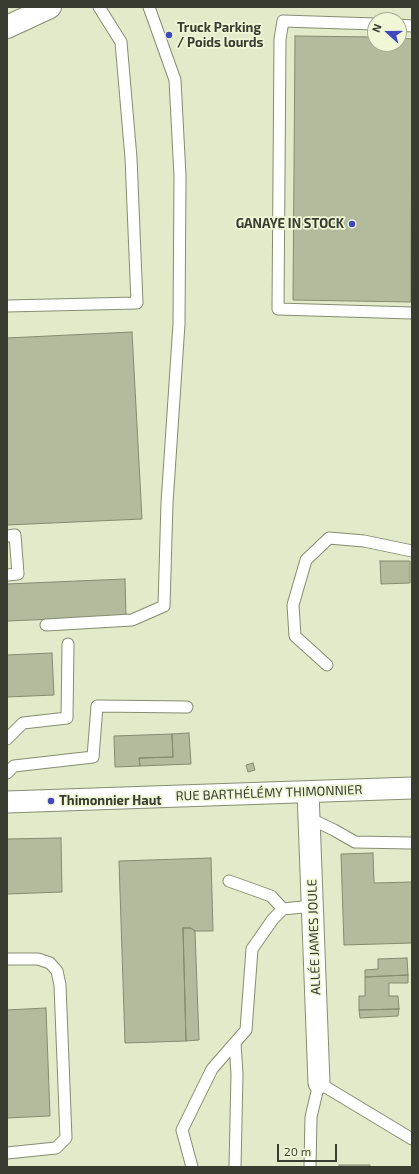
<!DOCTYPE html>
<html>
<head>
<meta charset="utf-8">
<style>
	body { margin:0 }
	#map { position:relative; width:419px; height:1174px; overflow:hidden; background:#e2eaca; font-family:"Exo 2",sans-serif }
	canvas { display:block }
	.frame { position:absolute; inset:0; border:8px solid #393c30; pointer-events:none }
	.north { position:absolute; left:367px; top:12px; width:40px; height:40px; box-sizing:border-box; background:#eff7d7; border:1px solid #a6ac94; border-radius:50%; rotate:291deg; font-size:11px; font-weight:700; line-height:16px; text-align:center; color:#393c30 }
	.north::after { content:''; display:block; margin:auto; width:14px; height:18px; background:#4147bc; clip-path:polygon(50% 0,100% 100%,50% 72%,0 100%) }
	.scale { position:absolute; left:277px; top:1144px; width:60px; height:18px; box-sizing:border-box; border:2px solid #393c30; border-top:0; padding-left:5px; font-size:12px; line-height:14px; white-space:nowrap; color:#393c30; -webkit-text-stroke:3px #eff7d7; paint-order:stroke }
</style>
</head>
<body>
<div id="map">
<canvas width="419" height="1174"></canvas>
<div class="frame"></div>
<div class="north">N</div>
<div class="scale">20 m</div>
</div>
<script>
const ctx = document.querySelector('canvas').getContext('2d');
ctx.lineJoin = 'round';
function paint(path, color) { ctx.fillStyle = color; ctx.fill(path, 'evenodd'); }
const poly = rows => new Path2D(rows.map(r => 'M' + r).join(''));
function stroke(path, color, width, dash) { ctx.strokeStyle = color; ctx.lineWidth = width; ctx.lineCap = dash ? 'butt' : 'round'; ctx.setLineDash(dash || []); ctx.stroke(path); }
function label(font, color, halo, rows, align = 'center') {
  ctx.font = font + ' "Exo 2",sans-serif'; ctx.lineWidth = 3.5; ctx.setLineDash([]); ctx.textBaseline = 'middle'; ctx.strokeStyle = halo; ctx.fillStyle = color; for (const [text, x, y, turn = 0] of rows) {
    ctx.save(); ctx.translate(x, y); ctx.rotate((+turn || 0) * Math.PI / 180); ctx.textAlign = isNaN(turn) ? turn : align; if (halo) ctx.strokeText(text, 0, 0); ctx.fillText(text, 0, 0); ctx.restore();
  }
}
const building = poly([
	[295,36,375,37,375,44,399,44,399,38,412,39,411,302,293,300,295,36],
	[132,332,142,519,7,525,7,338,132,332],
	[380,561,410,561,410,583,381,584,380,561],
	[125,579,126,616,7,621,7,584,125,579],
	[52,653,54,695,7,697,7,655,52,653],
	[189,733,191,764,140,766,139,758,173,757,172,734,189,733],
	[172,734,173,757,139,758,140,766,115,767,114,736,172,734],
	[253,763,255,770,248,772,246,765,253,763],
	[61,838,62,892,7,894,7,839,61,838],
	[373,853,374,883,412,882,412,943,344,945,341,854,373,853],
	[211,858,213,931,195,931,191,928,183,928,186,1041,125,1043,119,861,211,858],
	[183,928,191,928,195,931,199,1040,186,1041,183,928],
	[407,958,408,975,365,977,365,970,378,969,378,959,407,958],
	[408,975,408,983,389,983,389,996,398,996,399,1009,359,1010,359,996,365,996,365,977,408,975],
	[46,1008,50,1116,7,1118,7,1010,46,1008],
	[399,1009,398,1016,360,1018,359,1010,399,1009],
	[339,1165,370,1165,370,1167,339,1167,339,1165]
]);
paint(building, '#b4bb9d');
stroke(building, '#848b6e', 1);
const service = poly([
	[375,24,283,21,280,39,278,309,412,313],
	[399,25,412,26],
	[7,306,137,303,131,158,121,42,99,7],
	[7,536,15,535,18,574,7,575],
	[46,625,132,620,164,606,167,503,179,324,180,176,175,80,149,7],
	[327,665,295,636,293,605,306,560,329,538,364,541,412,551],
	[7,739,23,723,67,718,68,644],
	[7,773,14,766,93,757,97,706,187,707],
	[309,818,334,830,355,842,412,843],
	[229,881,271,896,283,909,313,906],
	[7,959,38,959,50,963,57,971,60,985,66,1138,56,1148,7,1153],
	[192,1167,182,1130,212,1069,246,1030,252,949,273,919,283,909],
	[235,1167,237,1074,235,1043],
	[310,1167,311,1117,319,1083,412,1139]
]);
const minor = poly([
	[308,792,319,1083],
	[7,802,412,788]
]);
const tertiary = poly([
	[7,27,50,7]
]);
stroke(service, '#868d70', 13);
stroke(minor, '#868d70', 23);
stroke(tertiary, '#868d70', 24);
stroke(service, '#fff', 11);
stroke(minor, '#fff', 21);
stroke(tertiary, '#fff', 22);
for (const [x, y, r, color] of [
	[169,35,4,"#4147bc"],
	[352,224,4,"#4147bc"],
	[51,801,4,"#4147bc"]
]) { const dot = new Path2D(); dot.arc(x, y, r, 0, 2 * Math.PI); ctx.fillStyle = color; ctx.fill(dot); stroke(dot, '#eff7d7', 1.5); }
label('bold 13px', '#393c30', '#eff7d7', [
	["Truck Parking",177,28],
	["/ Poids lourds",177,43],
	["GANAYE IN STOCK",344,224,"right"],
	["Thimonnier Haut",59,801]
], 'left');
label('13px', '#393c30', '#eff7d7', [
	["RUE BARTHÉLÉMY THIMONNIER",269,793,-2],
	["ALLÉE JAMES JOULE",314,937,-92]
]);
</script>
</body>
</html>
